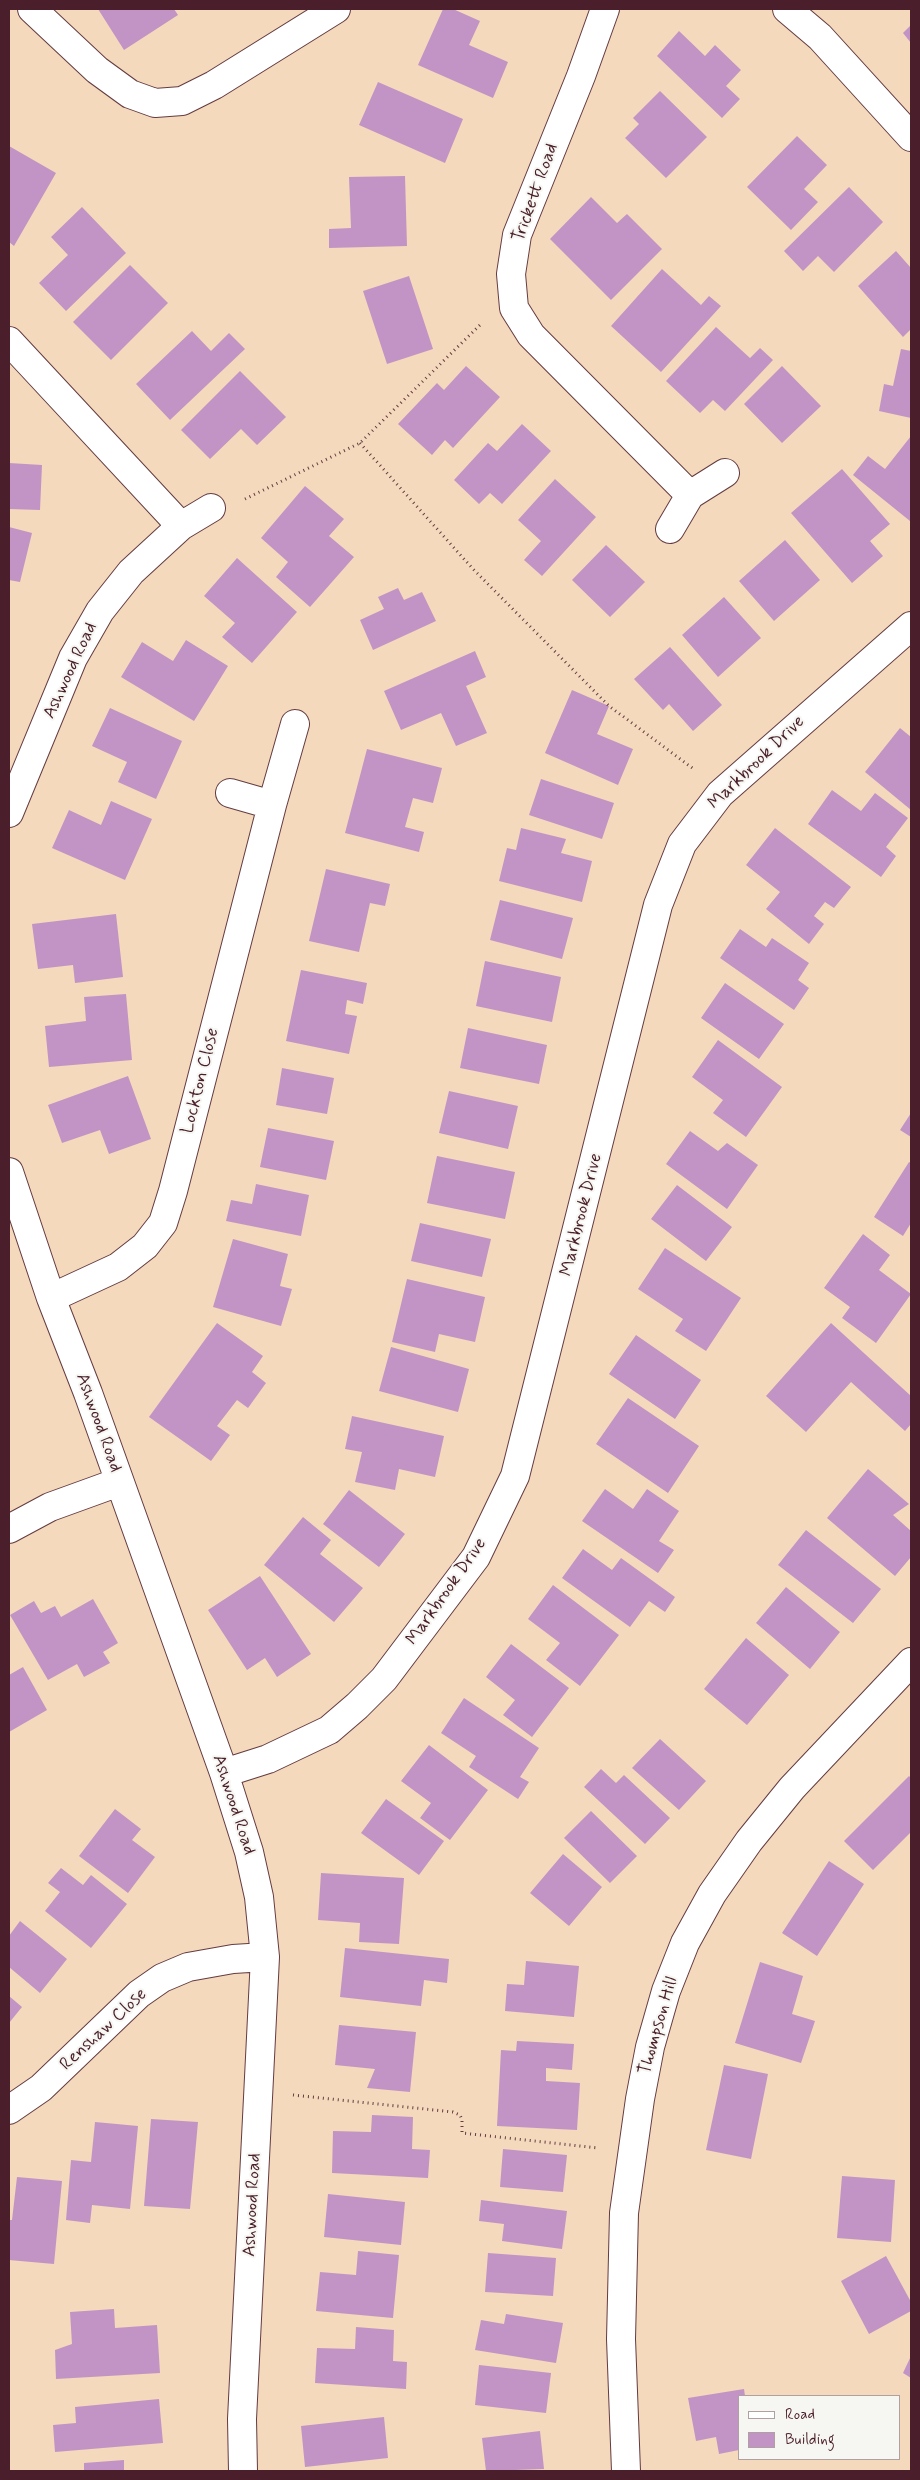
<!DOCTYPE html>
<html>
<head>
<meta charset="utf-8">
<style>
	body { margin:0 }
	#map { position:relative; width:920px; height:2480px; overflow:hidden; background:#f4d9bc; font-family:Mynerve,sans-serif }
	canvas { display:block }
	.frame { position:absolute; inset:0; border:10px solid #4a1f2b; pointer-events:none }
	.legend { position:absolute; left:738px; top:2395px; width:162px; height:65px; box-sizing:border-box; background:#f6f6f2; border:1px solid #b1a0a2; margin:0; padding:6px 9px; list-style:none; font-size:15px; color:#4a1f2b }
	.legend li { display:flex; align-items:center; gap:10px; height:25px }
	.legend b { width:25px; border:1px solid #b1a0a2 }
</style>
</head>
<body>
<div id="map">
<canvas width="920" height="2480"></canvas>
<div class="frame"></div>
<ul class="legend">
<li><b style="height:6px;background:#fff"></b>Road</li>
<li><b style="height:14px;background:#c294c5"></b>Building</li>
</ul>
</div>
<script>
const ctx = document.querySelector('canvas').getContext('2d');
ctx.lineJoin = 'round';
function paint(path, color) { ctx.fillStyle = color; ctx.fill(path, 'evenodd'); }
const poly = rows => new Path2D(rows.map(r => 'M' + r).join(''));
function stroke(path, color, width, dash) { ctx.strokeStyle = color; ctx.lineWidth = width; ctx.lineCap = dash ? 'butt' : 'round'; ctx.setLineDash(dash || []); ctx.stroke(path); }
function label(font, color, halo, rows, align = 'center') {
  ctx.font = font + ' Mynerve,sans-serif'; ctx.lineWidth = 4; ctx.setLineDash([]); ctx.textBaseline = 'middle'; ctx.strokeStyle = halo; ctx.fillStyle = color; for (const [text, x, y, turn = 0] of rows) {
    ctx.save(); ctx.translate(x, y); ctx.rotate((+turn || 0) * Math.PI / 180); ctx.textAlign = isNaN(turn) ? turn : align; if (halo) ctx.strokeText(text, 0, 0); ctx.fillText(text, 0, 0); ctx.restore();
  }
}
paint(poly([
	[98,9,174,9,178,15,124,50],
	[443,9,453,9,480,21,469,45,508,62,493,98,418,65],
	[911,25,911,43,903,33],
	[679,31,705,56,715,45,741,70,726,86,740,99,722,118,657,56],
	[378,82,463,119,445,163,359,125],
	[660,91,707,137,666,178,625,138,639,124,633,118],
	[797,136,827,165,804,189,818,202,791,230,747,187],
	[9,146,56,173,14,246,9,242],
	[405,176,407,246,329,248,329,229,351,228,349,177],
	[849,187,883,222,834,272,818,256,803,271,784,251],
	[591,197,617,223,627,214,662,249,611,300,550,239],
	[82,207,126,253,66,311,39,283,68,255,51,237],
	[896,251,911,268,911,329,903,337,858,286],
	[130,265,168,303,111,360,73,322],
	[662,269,701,305,709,296,721,306,661,372,611,326],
	[409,276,433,349,387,364,363,291],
	[716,327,750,358,760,348,773,360,725,411,713,400,700,413,666,381],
	[192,331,211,351,229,333,245,349,170,420,136,384],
	[901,349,911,351,911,418,879,411,884,384,893,386],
	[466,366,500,397,453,448,445,440,432,455,398,424,437,383,444,390],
	[782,366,821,406,782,443,744,404],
	[240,371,286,417,257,445,241,429,210,459,181,430],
	[522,424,551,451,502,504,490,493,479,504,454,480,488,443,497,451],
	[911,436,911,519,910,521,853,475,868,456,885,469],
	[9,463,42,465,40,510,9,509],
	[842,469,890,524,870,541,883,556,852,583,791,513],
	[555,479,596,517,542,576,524,560,541,541,518,520],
	[305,486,344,519,329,536,354,557,310,607,276,577,288,562,261,538],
	[9,527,32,533,20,582,9,580],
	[785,540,820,580,774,621,739,581],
	[606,545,645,582,610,617,572,580],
	[237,558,297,612,252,663,222,637,235,623,204,596],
	[398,588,404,600,422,592,436,621,373,650,360,620,384,609,378,597],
	[724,597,761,638,718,677,682,635],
	[186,640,228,666,194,721,121,677,142,642,173,661],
	[670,647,722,705,693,731,669,704,663,710,634,679],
	[475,651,486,677,466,686,487,733,456,746,441,713,401,730,384,691],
	[572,690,609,706,597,734,633,749,618,785,545,753],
	[110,708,182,741,156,799,118,782,127,762,92,746],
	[900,728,911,737,911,810,865,772],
	[367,749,442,768,433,803,413,798,405,827,424,832,419,852,345,833],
	[541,779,614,803,602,839,529,815],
	[832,790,861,811,875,793,908,818,886,847,896,856,881,877,808,824],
	[111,801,152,819,125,880,52,848,69,810,101,825],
	[521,828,566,839,561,853,592,861,582,902,499,881,507,848,516,850],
	[775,828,851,887,834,908,825,902,814,916,824,924,809,944,766,909,780,892,746,865],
	[326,869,390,884,385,906,370,903,359,952,309,941],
	[500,900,573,918,562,959,490,940],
	[116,914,123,977,75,983,73,965,38,969,32,924],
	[740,929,766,947,772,938,809,963,798,980,809,988,794,1010,720,958],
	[485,961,561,977,552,1022,476,1006],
	[301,970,367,983,363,1004,347,1000,345,1014,357,1016,349,1054,286,1041],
	[725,983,784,1024,759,1059,701,1018],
	[126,994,132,1060,49,1067,45,1026,86,1021,84,997],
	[468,1028,547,1045,539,1084,460,1068],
	[718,1040,782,1087,746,1137,713,1113,723,1100,692,1077],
	[282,1068,334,1078,327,1114,276,1105],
	[128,1076,151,1139,109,1154,100,1130,62,1143,48,1105],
	[449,1091,518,1106,508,1149,439,1133],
	[911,1113,911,1137,900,1130],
	[268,1128,334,1141,326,1180,260,1167],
	[690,1131,718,1151,727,1143,758,1165,727,1209,666,1164],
	[437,1156,515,1172,505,1219,427,1203],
	[909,1162,911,1163,911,1223,903,1236,874,1217],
	[256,1184,309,1195,301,1236,226,1221,231,1200,252,1204],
	[677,1185,732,1227,706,1261,651,1219],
	[420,1223,491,1239,482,1277,411,1261],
	[863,1234,890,1255,879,1270,911,1294,876,1343,842,1318,850,1307,824,1288],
	[233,1239,288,1254,280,1286,292,1289,281,1326,213,1307],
	[665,1248,741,1298,706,1351,675,1331,683,1319,638,1289],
	[407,1279,485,1297,475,1342,439,1334,435,1352,392,1342],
	[217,1323,263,1356,252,1372,266,1383,248,1408,237,1400,217,1426,230,1435,211,1461,149,1417],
	[831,1323,911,1396,911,1424,905,1431,851,1382,806,1432,766,1396],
	[636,1335,701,1380,675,1419,609,1374],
	[391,1347,469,1369,458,1412,379,1391],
	[628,1398,699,1446,668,1493,596,1444],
	[352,1416,444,1436,435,1477,399,1469,395,1490,355,1482,362,1452,345,1449],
	[868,1469,909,1504,893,1515,911,1531,911,1557,895,1576,827,1518],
	[605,1489,633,1509,647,1489,679,1511,659,1541,674,1550,658,1573,582,1521],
	[349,1490,405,1534,379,1567,323,1524],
	[303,1517,331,1540,320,1554,363,1588,334,1622,264,1565],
	[806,1530,881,1589,853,1623,778,1565],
	[583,1549,612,1570,621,1558,675,1597,665,1612,649,1601,630,1627,562,1578],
	[260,1576,311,1654,277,1677,265,1658,247,1670,208,1610],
	[553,1585,619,1635,580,1686,546,1660,560,1643,528,1619],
	[786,1587,840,1632,810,1669,756,1623],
	[93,1599,118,1643,103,1652,110,1663,84,1677,77,1664,48,1680,10,1615,34,1601,41,1613,55,1606,61,1617],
	[746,1638,789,1675,747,1725,704,1689],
	[511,1644,569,1688,532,1737,503,1715,515,1700,486,1677],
	[23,1667,47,1710,9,1732,9,1675],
	[464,1698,539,1748,520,1777,529,1782,518,1799,469,1767,476,1756,441,1733],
	[660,1739,706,1781,679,1810,632,1768],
	[429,1745,488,1790,450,1840,420,1818,431,1803,401,1781],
	[601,1769,616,1783,624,1775,670,1818,645,1844,584,1787],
	[909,1776,911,1778,911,1832,873,1870,844,1841],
	[386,1799,444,1841,419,1875,361,1833],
	[115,1809,141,1829,132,1840,155,1857,128,1893,79,1856],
	[591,1811,637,1856,610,1883,564,1838],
	[563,1854,602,1887,569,1926,530,1893],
	[829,1861,864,1884,817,1956,782,1933],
	[61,1868,83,1885,91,1875,127,1904,91,1948,45,1911,60,1892,48,1883],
	[321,1873,404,1878,399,1944,359,1942,360,1923,318,1920],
	[20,1921,67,1959,40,1993,9,1967,9,1936],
	[345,1948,449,1959,447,1983,424,1980,421,2006,340,1997],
	[526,1961,579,1966,574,2017,505,2011,507,1984,524,1985],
	[760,1962,803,1976,792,2014,815,2021,801,2063,735,2043],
	[9,1996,22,2007,9,2023],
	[339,2025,416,2032,410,2092,367,2088,375,2069,335,2065],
	[517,2041,574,2044,572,2070,546,2068,546,2081,580,2083,577,2130,497,2126,501,2050,516,2051],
	[724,2065,768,2074,751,2159,706,2150],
	[372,2115,413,2117,412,2149,430,2150,428,2178,332,2173,333,2131,371,2132],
	[151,2119,198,2122,190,2209,144,2206],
	[95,2122,138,2126,130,2209,92,2205,90,2223,66,2220,71,2160,91,2162],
	[503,2149,567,2155,563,2192,500,2187],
	[842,2176,895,2180,891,2242,837,2238],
	[17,2177,62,2181,54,2264,9,2260,9,2220,12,2220],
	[328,2194,405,2202,401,2245,324,2237],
	[481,2200,567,2211,562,2249,502,2241,504,2224,479,2221],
	[358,2251,399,2255,393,2318,316,2311,320,2272,356,2275],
	[488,2253,556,2258,553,2296,485,2292],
	[886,2256,911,2302,911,2311,869,2334,841,2281],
	[114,2309,115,2328,157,2325,160,2373,56,2379,55,2350,72,2344,70,2312],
	[506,2314,563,2323,556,2363,475,2350,481,2320,504,2324],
	[356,2327,394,2330,393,2361,407,2362,406,2389,315,2383,317,2348,355,2349],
	[911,2356,911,2378,903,2373],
	[479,2365,551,2373,546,2413,475,2405],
	[744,2389,745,2396,739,2396,739,2450,719,2454,716,2437,696,2441,688,2398],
	[159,2399,163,2443,55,2452,53,2425,76,2423,75,2407],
	[384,2417,388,2458,305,2467,301,2426],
	[540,2431,544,2469,486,2471,482,2438],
	[124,2460,124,2471,84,2471,84,2463]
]), '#c294c5');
const minor = poly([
	[32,9,97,70,130,94,155,103,182,101,214,85,336,9],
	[605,9,581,76,517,235,511,274,514,308,531,335,690,495],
	[787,9,820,37,911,137],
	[9,341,181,526],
	[670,529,690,495,725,473],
	[230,793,272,805],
	[9,813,73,658,100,611,131,572,181,526,211,508],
	[9,1172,51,1298,88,1393,224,1773,249,1852,259,1897,265,1957,242,2419,243,2471],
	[51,1298,118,1267,145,1246,163,1223,173,1191,272,805,295,724],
	[9,1529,50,1507,119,1482],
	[224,1773,268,1759,329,1730,357,1706,384,1679,476,1557,515,1476,658,905,682,844,720,794,911,626],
	[9,2110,41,2088,139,1994,162,1978,188,1967,233,1959,265,1957],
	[626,2471,621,2339,624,2213,640,2099,650,2047,666,1991,685,1943,712,1894,749,1841,792,1788,911,1662]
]);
stroke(minor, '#643b41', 30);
stroke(poly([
	[360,443,473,569,609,706,695,770],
	[245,499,360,443,482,323],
	[293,2095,453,2112,460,2115,462,2120,462,2133,598,2148]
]), '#643b41', 3, [1, 4]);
stroke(minor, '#fff', 28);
label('18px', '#4a1f2b', '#f6f6f2', [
	["Trickett Road",536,193,-70],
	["Ashwood Road",71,671,-65],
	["Markbrook Drive",757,763,-44],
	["Lockton Close",201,1081,-76],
	["Markbrook Drive",582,1215,-76],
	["Ashwood Road",98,1423,70],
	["Markbrook Drive",447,1592,-55],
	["Ashwood Road",233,1805,72],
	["Thompson Hill",659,2026,-74],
	["Renshaw Close",104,2030,-43],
	["Ashwood Road",253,2205,-87]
]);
</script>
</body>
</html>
